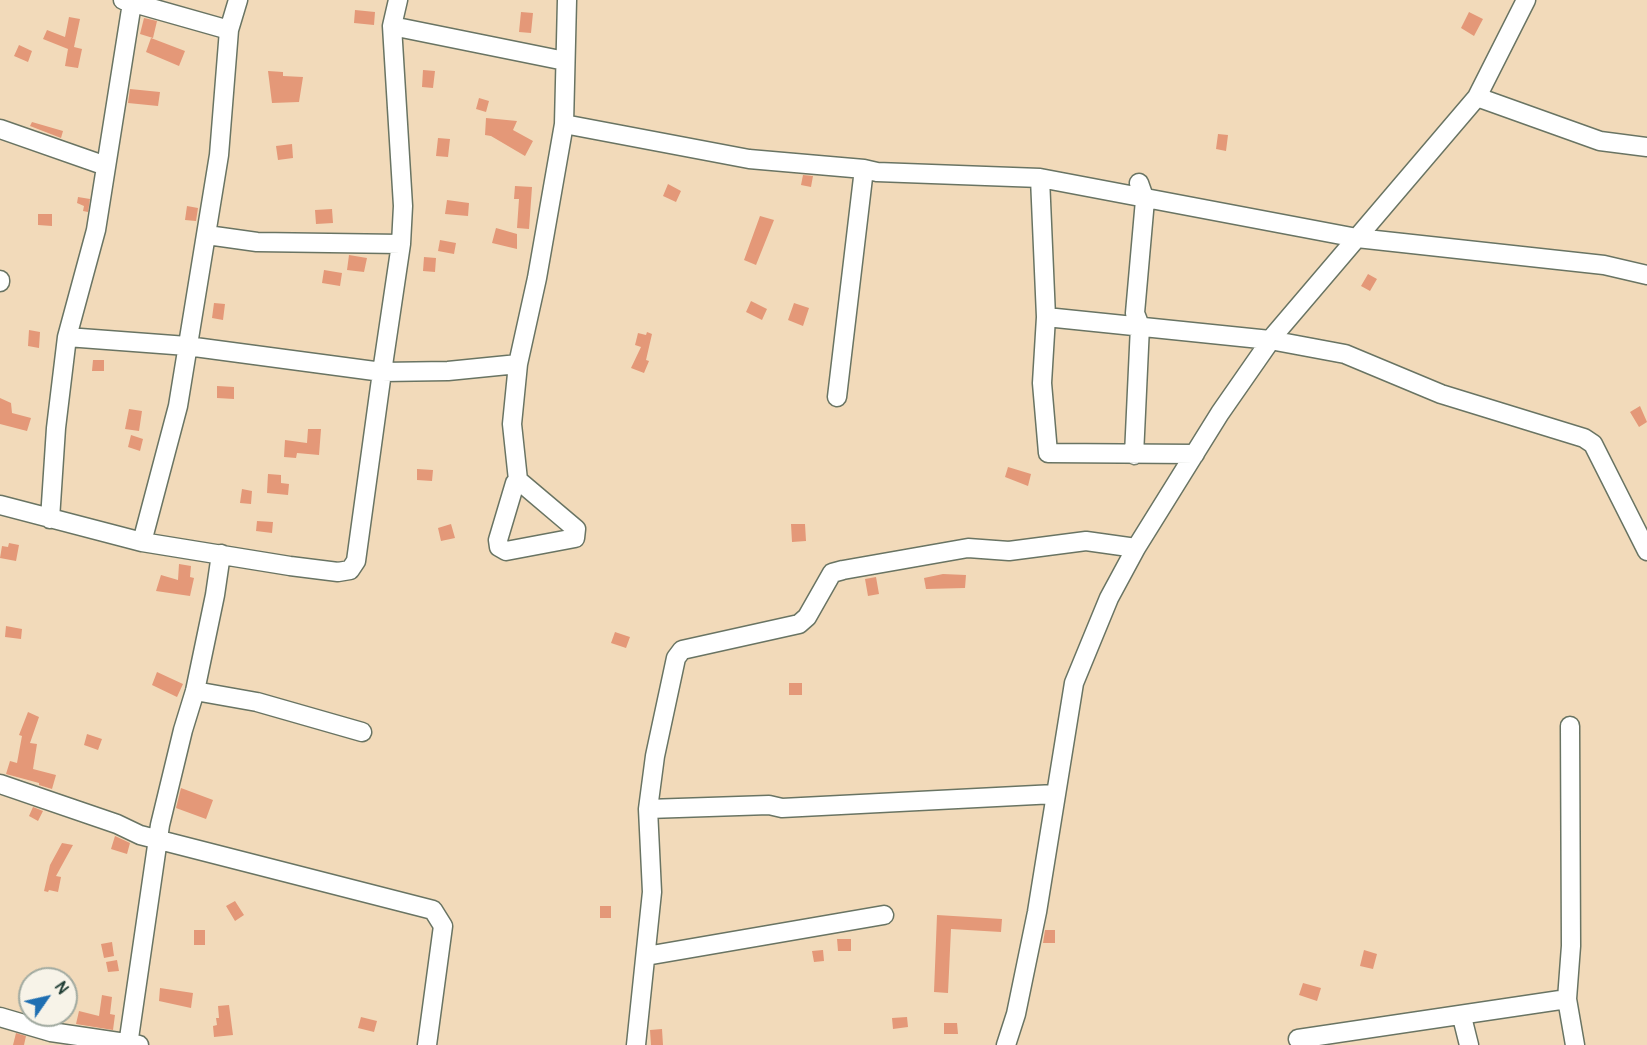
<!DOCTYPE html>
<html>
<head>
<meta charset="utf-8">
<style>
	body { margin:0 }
	#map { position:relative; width:1647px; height:1045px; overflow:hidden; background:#f2daba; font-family:Pangolin,sans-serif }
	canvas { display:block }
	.north { position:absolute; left:18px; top:967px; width:60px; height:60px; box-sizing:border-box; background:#f7f3e8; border:2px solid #a1aaa0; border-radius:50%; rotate:56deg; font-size:16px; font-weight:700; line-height:24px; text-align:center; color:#1f3d34 }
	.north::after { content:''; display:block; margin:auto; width:21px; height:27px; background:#1f6fb2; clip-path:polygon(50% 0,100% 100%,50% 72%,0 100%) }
</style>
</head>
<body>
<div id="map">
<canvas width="1647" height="1045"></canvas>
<div class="north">N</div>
</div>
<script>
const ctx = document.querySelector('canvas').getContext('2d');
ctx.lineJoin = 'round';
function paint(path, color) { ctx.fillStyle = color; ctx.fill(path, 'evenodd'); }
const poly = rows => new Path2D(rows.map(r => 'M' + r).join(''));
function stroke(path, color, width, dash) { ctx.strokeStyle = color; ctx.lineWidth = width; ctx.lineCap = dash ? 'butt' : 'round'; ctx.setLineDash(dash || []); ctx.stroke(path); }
paint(poly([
	[355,10,375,12,374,25,354,23],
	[521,12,533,13,531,33,519,32],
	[1469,12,1483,19,1474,36,1461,28],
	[69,17,80,19,74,47,82,49,78,68,65,66,68,49,43,39,47,30,65,37],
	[144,18,157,21,153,38,140,34],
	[151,38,185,51,179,66,146,52],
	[19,45,32,51,28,62,14,56],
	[423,70,435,71,433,88,422,87],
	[268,71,283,72,283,76,303,77,299,102,272,103],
	[130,89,160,92,158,106,128,103],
	[479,98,489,101,486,112,476,109],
	[486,118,517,121,513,130,533,141,525,156,491,136,485,135],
	[32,122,63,131,61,138,30,126],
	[1218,134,1228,135,1226,151,1216,149],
	[438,138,450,139,448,157,436,156],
	[292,144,293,158,278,160,276,146],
	[803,175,813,176,811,187,801,185],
	[668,184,681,191,676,202,663,196],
	[515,186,532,187,529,229,517,228,519,199,514,199],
	[78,197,90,199,88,212,83,211,84,206,77,203],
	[447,200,469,203,468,216,445,214],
	[187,206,198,208,196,221,185,220],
	[332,209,333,223,316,224,315,210],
	[38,214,52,214,52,226,38,225],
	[760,216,774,220,756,265,744,260],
	[496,228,517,234,517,249,492,243],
	[440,240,456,243,454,254,438,251],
	[349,255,367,258,364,272,347,270],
	[424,257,436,258,435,272,423,271],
	[324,270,342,273,340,286,322,283],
	[1368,274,1377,279,1370,291,1361,286],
	[751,301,767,309,762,320,746,312],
	[214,303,225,304,223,320,212,318],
	[794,303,809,308,803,326,788,320],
	[29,330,40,332,39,348,28,346],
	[647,332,652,334,646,360,649,361,644,373,631,368,641,347,635,345,638,333,646,335],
	[93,360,104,360,104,371,92,371],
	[217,386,234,387,234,399,217,398],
	[0,398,11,403,12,413,31,418,27,431,0,424],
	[1640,406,1647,422,1639,427,1630,412],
	[129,409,142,411,139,431,125,429],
	[308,429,321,429,319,455,297,453,296,458,284,457,285,440,307,443],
	[131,435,143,439,140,451,128,447],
	[1008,467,1031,474,1028,486,1005,477],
	[417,469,433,470,432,481,417,480],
	[268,474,281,475,281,483,289,484,288,495,267,493],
	[242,489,252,491,251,504,240,503],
	[257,521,273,522,272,533,256,531],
	[451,524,455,538,441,541,438,528],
	[791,524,805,524,806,541,792,542],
	[9,543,19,545,16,561,0,558,2,546,8,547],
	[179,564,191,566,190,577,194,578,190,596,156,591,161,575,178,580],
	[943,574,966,575,965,588,926,589,924,578],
	[876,577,879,594,868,596,865,579],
	[6,626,22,629,21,639,5,637],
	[615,632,630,637,626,648,611,643],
	[157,672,183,684,177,697,152,685],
	[789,683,802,683,802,695,789,695],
	[28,712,39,717,30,743,37,744,33,769,56,775,52,789,39,785,39,783,6,774,10,761,17,763,22,736,19,735],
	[87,734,102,739,98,750,84,745],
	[181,788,213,800,206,819,176,808],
	[33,807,43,811,38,821,29,816],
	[115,836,130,843,127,854,111,849],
	[62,843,73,845,56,876,61,877,58,892,49,890,48,892,44,891,50,865],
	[235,901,244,915,235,921,226,906],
	[600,906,611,906,611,918,600,918],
	[937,915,1002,919,1001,932,951,929,948,993,934,992],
	[194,930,205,930,205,945,194,945],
	[1045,930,1055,930,1055,943,1043,943],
	[837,939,851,939,851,951,838,951],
	[112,942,114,956,104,958,101,944],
	[823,950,824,961,814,962,812,951],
	[1364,950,1377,954,1373,969,1360,966],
	[117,960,119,971,108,972,106,962],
	[1303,983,1321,988,1317,1001,1299,995],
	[160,988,193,993,191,1008,159,1001],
	[102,995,112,997,110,1014,115,1015,113,1030,76,1024,79,1011,99,1016],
	[229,1005,233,1035,214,1037,213,1026,217,1025,216,1018,219,1018,218,1006],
	[361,1017,377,1021,374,1032,358,1028],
	[907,1017,908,1027,893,1029,892,1018],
	[944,1023,957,1023,958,1034,944,1034],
	[662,1029,663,1045,651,1045,650,1030],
	[16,1033,26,1036,24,1045,13,1045]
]), '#e49878');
const minor = poly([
	[123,0,229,30,238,0],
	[392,26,565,61],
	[1477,97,1600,141,1647,147],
	[564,124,749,159,864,169,877,172,1040,178,1357,238,1604,265,1647,275],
	[0,129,106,166],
	[1040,178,1046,317,1042,383,1048,453,1195,454],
	[207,235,257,242,401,244],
	[0,280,0,282],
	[1046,317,1270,340,1345,354,1441,394,1584,438,1593,444,1647,551],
	[67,337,187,346,382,372,401,244,403,206,392,26,398,0],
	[518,364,512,424,518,480,515,483,498,540,499,547,506,551,575,538,576,529,518,480],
	[837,397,864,169],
	[1134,455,1140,326,1135,313,1145,200,1139,183],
	[0,505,142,542,290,566,338,572,350,570,356,561,382,372,448,371,518,364,537,278,564,124,567,0],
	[50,519,56,428,67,337,96,230,132,3],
	[142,542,178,406,219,155,229,30],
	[195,691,257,702,362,732],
	[1570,726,1571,946,1567,999,1575,1045],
	[0,784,117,824,140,835,433,910,443,926,427,1045],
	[648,809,769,805,782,808,1055,794],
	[646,956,884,915],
	[0,1017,51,1032,139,1045],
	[1462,1017,1469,1045],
	[1298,1039,1567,999],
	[128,1045,160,825,183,730,195,691,215,595,221,554],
	[636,1045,652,892,648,809,655,756,676,658,682,650,799,624,807,617,832,573,843,570,968,548,1009,551,1086,541,1136,548],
	[1006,1045,1016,1014,1037,912,1074,683,1109,598,1136,548,1220,413,1275,334,1477,97,1526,0]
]);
stroke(minor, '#697463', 21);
stroke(minor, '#fff', 18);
</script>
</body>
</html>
